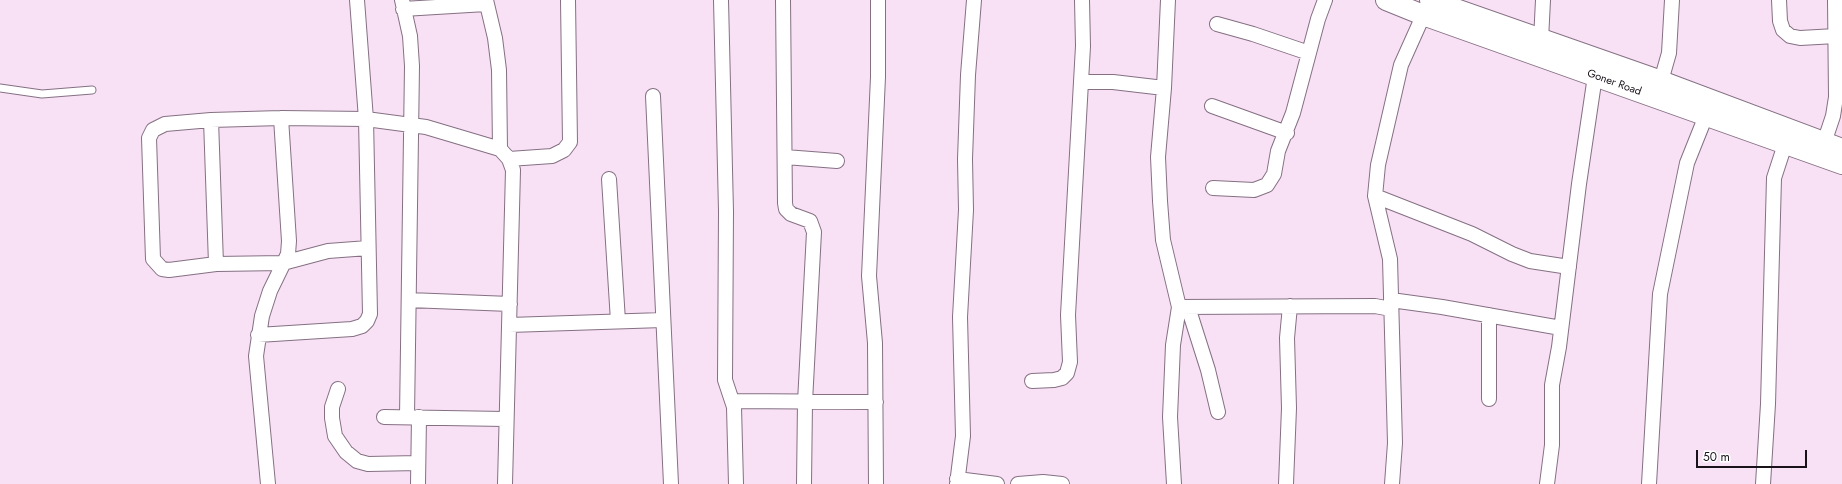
<!DOCTYPE html>
<html>
<head>
<meta charset="utf-8">
<style>
	body { margin:0 }
	#map { position:relative; width:1842px; height:484px; overflow:hidden; background:#f8e0f5; font-family:Jost,sans-serif }
	canvas { display:block }
	.scale { position:absolute; left:1696px; top:450px; width:111px; height:18px; box-sizing:border-box; border:2px solid #191219; border-top:0; padding-left:5px; font-size:12px; line-height:14px; white-space:nowrap; color:#191219; -webkit-text-stroke:3px #fff; paint-order:stroke }
</style>
</head>
<body>
<div id="map">
<canvas width="1842" height="484"></canvas>
<div class="scale">50 m</div>
</div>
<script>
const ctx = document.querySelector('canvas').getContext('2d');
ctx.lineJoin = 'round';
const poly = rows => new Path2D(rows.map(r => 'M' + r).join(''));
function stroke(path, color, width, dash) { ctx.strokeStyle = color; ctx.lineWidth = width; ctx.lineCap = dash ? 'butt' : 'round'; ctx.setLineDash(dash || []); ctx.stroke(path); }
function label(font, color, halo, rows, align = 'center') {
  ctx.font = font + ' Jost,sans-serif'; ctx.lineWidth = 3.5; ctx.setLineDash([]); ctx.textBaseline = 'middle'; ctx.strokeStyle = halo; ctx.fillStyle = color; for (const [text, x, y, turn = 0] of rows) {
    ctx.save(); ctx.translate(x, y); ctx.rotate((+turn || 0) * Math.PI / 180); ctx.textAlign = isNaN(turn) ? turn : align; if (halo) ctx.strokeText(text, 0, 0); ctx.fillText(text, 0, 0); ctx.restore();
  }
}
const lane = poly([
	[0,88,42,94,92,90]
]);
const street = poly([
	[402,0,410,36,412,66,407,417],
	[486,0,495,38,499,70,500,149],
	[721,0,726,211,725,380,734,407,736,484],
	[783,0,785,203,786,209,791,214,810,221,814,232,805,402,804,484],
	[1779,0,1780,21,1783,30,1790,36,1800,38,1836,36],
	[403,9,486,4],
	[1217,24,1253,34,1309,53],
	[1538,47,1541,40,1543,0],
	[1661,81,1669,53,1672,0],
	[1081,82,1113,82,1164,88,1158,157,1160,201,1163,240,1179,307,1173,345,1170,417,1174,484],
	[1164,88,1168,0],
	[653,96,671,484],
	[1212,106,1287,133],
	[211,120,216,264],
	[1824,143,1833,116,1836,97,1835,0],
	[785,157,837,161],
	[509,159,552,156,564,150,570,142,568,0],
	[609,179,618,321],
	[1213,188,1254,190,1267,185,1274,174,1278,151,1293,113,1318,19,1325,0],
	[1375,196,1472,234,1512,254,1530,261,1569,267],
	[368,248,328,251,283,263,216,264,169,270,162,269,153,259,149,138,153,130,165,124,211,120,281,118,366,119,426,127,500,149,509,159,513,170,505,484],
	[409,300,510,304],
	[1391,300,1442,307,1561,328],
	[1179,307,1375,306,1391,309],
	[1188,307,1208,370,1218,412],
	[509,325,663,320],
	[258,335,352,329,362,326,367,321,370,314,366,119,357,0],
	[1032,381,1054,380,1062,378,1067,373,1070,362,1068,315,1083,46,1082,0],
	[338,389,332,407,332,418,335,436,346,452,357,461,368,464,418,463],
	[1489,399,1489,315],
	[732,401,876,402],
	[384,417,505,419],
	[957,479,997,484],
	[268,484,256,356,262,316,270,291,288,254,289,241,281,118],
	[418,484,419,417],
	[876,484,875,343,869,276,878,77,878,0],
	[957,484,963,436,960,317,966,210,965,159,968,75,974,0],
	[1018,484,1043,482,1062,484],
	[1286,484,1289,408,1287,338,1290,306],
	[1392,484,1395,443,1390,259,1375,196,1378,165,1401,65,1427,7],
	[1547,484,1552,445,1552,385,1559,347,1579,184,1595,76],
	[1649,484,1660,294,1687,163,1709,108],
	[1763,484,1768,404,1774,178,1788,135]
]);
const secondary = poly([
	[1386,0,1423,15,1842,164],
	[1430,0,1661,81,1842,149]
]);
stroke(lane, '#857083', 9);
stroke(street, '#857083', 16);
stroke(secondary, '#857083', 22);
stroke(lane, '#fff', 7);
stroke(street, '#fff', 14);
stroke(secondary, '#fff', 20);
label('11px', '#191219', '#fff', [
	["Goner Road",1614,83,20]
]);
</script>
</body>
</html>
